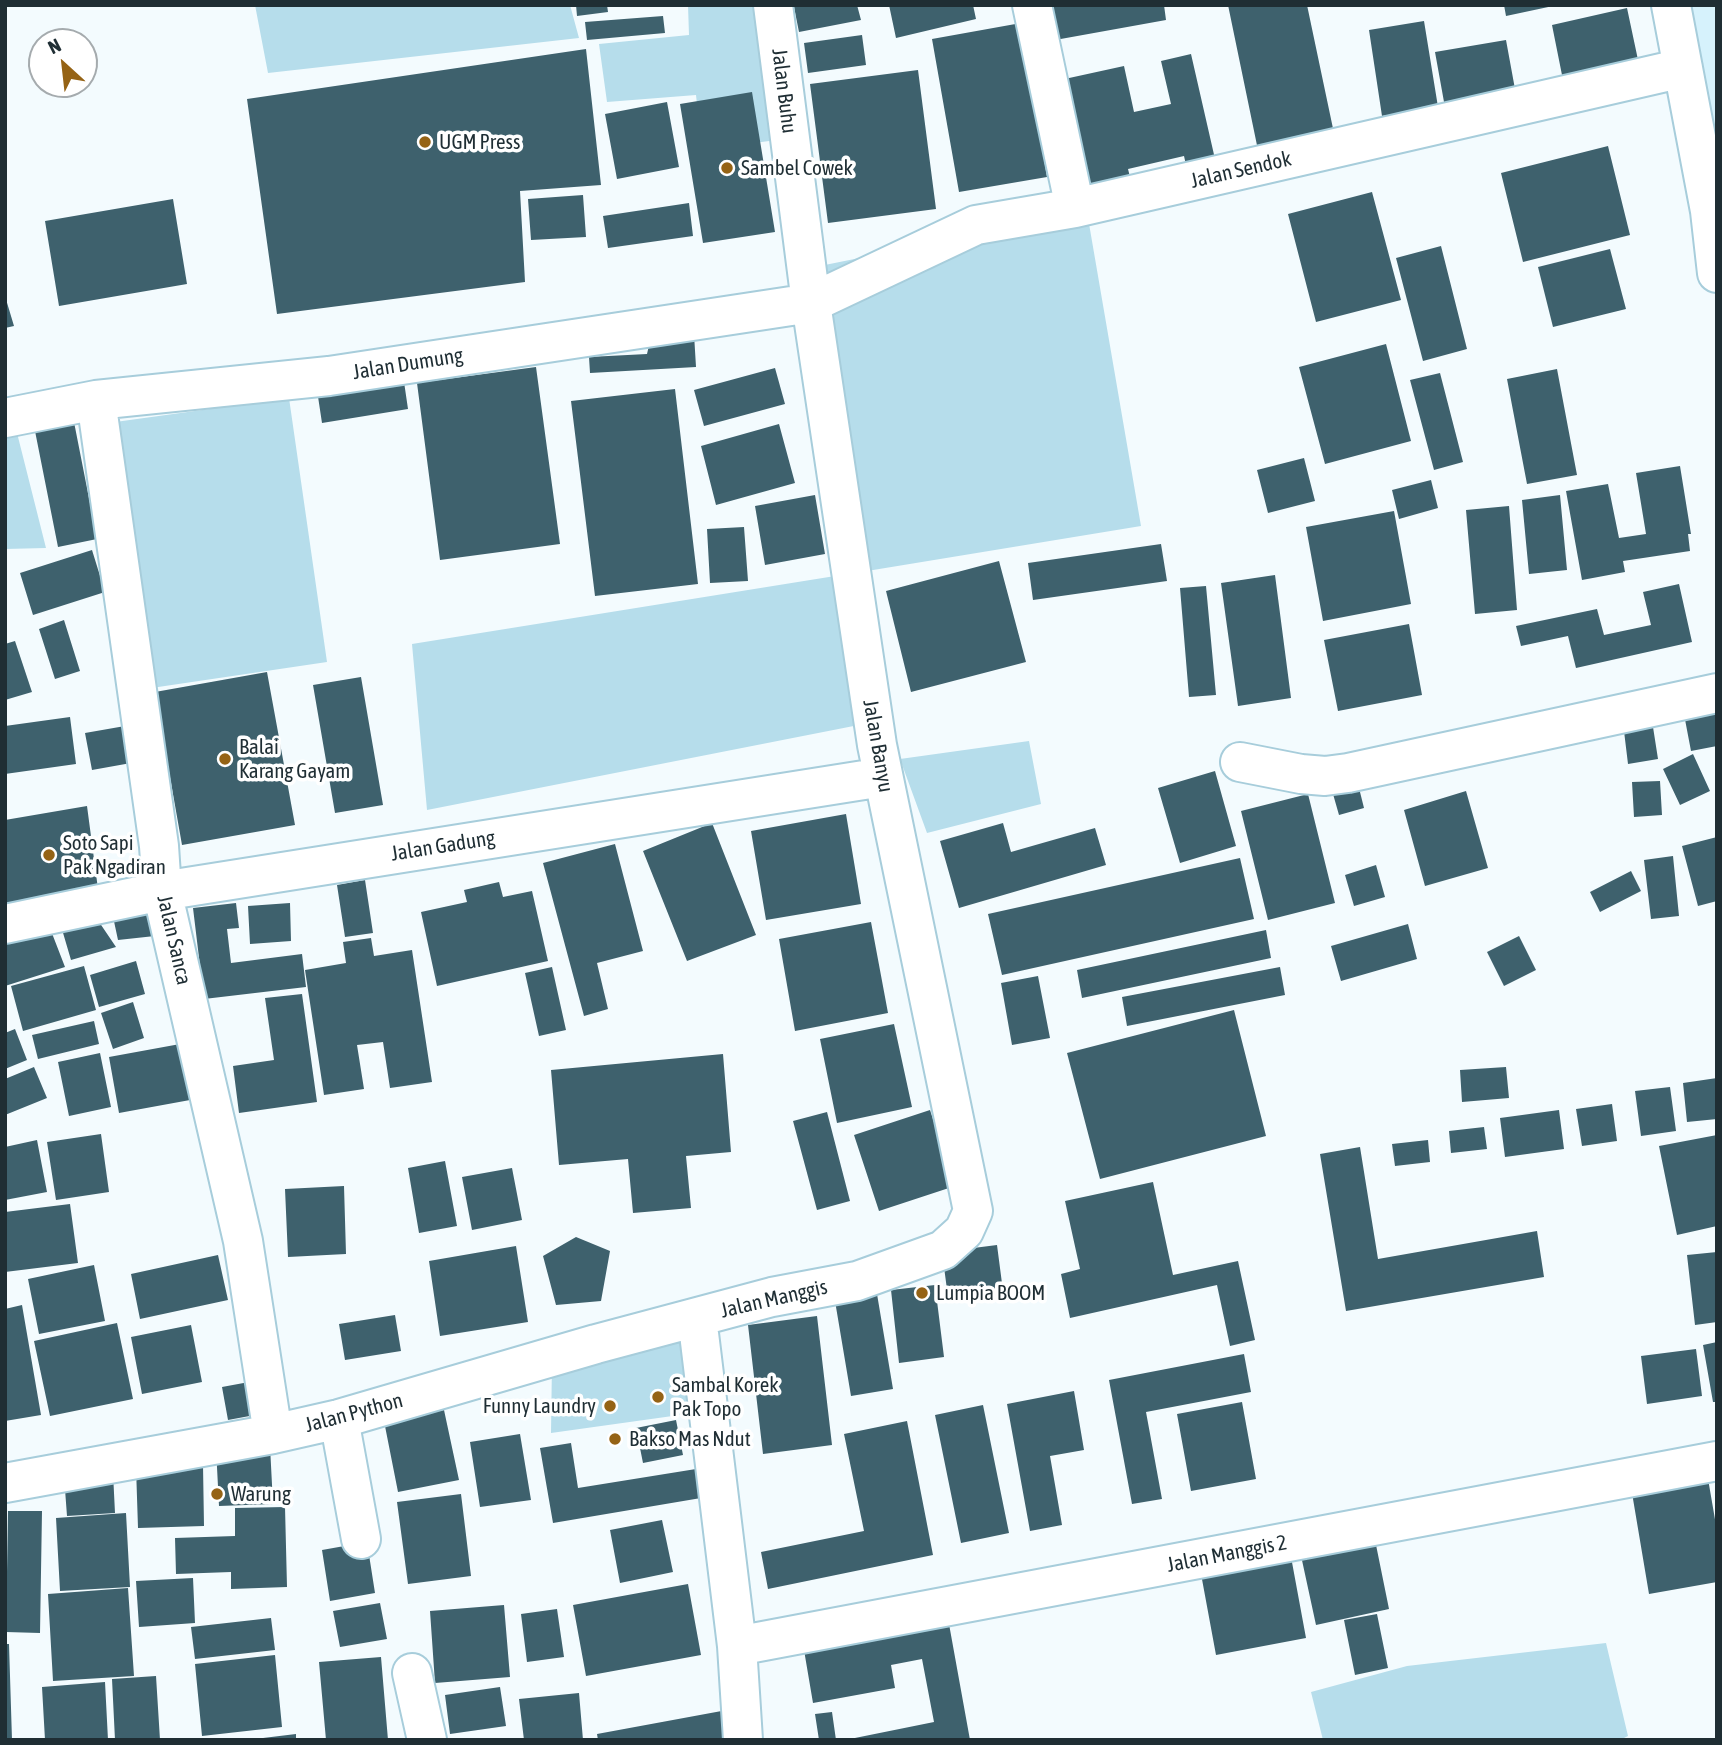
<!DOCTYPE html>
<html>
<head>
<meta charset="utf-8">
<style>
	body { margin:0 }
	#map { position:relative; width:1722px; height:1745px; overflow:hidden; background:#f3fbfe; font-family:"Asap Condensed",sans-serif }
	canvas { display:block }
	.frame { position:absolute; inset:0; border:7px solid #1f2e34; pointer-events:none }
	.north { position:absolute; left:28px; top:28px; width:70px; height:70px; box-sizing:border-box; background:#fff; border:2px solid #a5abae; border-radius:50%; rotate:333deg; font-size:19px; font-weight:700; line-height:28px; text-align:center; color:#1f2e34 }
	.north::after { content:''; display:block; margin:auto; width:24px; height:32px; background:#956315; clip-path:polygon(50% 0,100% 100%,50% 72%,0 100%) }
</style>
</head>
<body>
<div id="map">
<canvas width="1722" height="1745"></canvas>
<div class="frame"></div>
<div class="north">N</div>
</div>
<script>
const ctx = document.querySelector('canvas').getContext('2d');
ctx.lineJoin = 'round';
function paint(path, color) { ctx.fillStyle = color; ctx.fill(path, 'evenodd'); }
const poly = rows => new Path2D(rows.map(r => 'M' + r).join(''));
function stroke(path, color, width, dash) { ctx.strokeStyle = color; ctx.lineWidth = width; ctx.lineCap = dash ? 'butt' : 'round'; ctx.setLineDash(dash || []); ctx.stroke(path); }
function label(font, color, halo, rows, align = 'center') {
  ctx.font = font + ' "Asap Condensed",sans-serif'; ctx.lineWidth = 7; ctx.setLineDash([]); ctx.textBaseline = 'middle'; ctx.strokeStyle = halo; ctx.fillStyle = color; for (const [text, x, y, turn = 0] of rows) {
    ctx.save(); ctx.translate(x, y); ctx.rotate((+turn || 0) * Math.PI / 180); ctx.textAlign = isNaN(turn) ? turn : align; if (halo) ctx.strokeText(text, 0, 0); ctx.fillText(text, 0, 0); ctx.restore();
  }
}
paint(poly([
	[1687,5,1717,5,1717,194]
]), '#d6f2fc');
paint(poly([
	[255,5,570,5,579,38,268,73],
	[688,5,765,5,784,139,702,150,696,95,607,102,599,44,689,35],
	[1087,212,1141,526,861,572,874,722,427,810,412,644,860,572,805,269],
	[289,398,327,662,138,690,108,423],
	[16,429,46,548,5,549,5,432],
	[1029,741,1041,804,927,833,900,759],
	[678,1330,694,1413,551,1433,552,1361],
	[1606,1643,1628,1736,1620,1740,1323,1740,1311,1692,1407,1666]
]), '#b6ddeb');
paint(poly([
	[576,5,607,5,608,12,577,16],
	[800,5,857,5,861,20,799,32,794,7],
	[889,5,973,5,976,19,896,38],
	[1038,5,1164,5,1166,20,1044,42],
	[1228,5,1307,5,1335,138,1259,155],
	[1504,5,1553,5,1553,6,1506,16],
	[1627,8,1641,74,1565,90,1552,25],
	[663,16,665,33,587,40,585,22],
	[1424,21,1438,107,1382,116,1369,30],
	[1021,23,1047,177,959,192,932,39],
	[862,35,866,65,808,73,804,43],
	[1506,40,1517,100,1446,113,1435,52],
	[586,49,601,185,520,191,525,282,277,314,247,99],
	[1191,54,1215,159,1186,165,1184,156,1128,169,1133,189,1086,200,1060,80,1124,66,1134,112,1171,104,1161,61],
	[918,70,936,209,828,223,810,84],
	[752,92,775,232,703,243,680,104],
	[667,102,679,167,617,179,605,114],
	[1608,146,1630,235,1523,262,1501,173],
	[1372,192,1401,300,1316,322,1288,214],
	[583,195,586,237,531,240,528,199],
	[173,199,187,284,59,306,45,221],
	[689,203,693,236,608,248,603,216],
	[1441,246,1467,349,1423,361,1396,258],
	[1610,249,1626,309,1553,327,1538,267],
	[5,296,14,326,5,328],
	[694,334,696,367,590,373,589,357,647,354,650,341],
	[1386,344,1411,441,1325,464,1299,367],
	[536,367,560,544,440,560,417,383],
	[775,368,785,404,704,426,694,390],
	[1557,369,1577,475,1527,484,1507,379],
	[1440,373,1463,462,1434,470,1410,380],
	[403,375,408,409,322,423,317,390],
	[675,389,698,584,595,596,571,401],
	[74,422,97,539,58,547,35,431],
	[779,424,795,483,716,505,701,446],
	[1304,458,1315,501,1268,513,1257,470],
	[1680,466,1691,534,1688,534,1690,551,1623,561,1625,572,1582,580,1566,491,1608,484,1619,538,1646,534,1636,473],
	[1431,480,1438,508,1399,519,1392,490],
	[815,495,825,554,765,565,755,506],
	[1560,495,1567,570,1529,574,1522,500],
	[1509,506,1517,610,1475,614,1466,510],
	[1394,511,1411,604,1323,621,1306,527],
	[744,527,748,581,710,583,707,529],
	[1161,544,1167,581,1033,600,1028,563],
	[92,550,105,592,33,615,20,573],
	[999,561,1026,662,911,692,886,591],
	[1275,575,1291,698,1238,706,1221,583],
	[1679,584,1692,642,1576,668,1568,636,1521,646,1516,626,1597,609,1604,635,1651,625,1643,592],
	[1206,586,1216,695,1189,697,1180,588],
	[64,620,80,671,55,679,39,629],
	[1409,624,1422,695,1338,711,1324,640],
	[15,641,32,692,5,700,5,644],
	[267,672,295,825,182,845,155,692],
	[361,677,383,805,335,813,313,685],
	[1713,703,1717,721,1717,746,1691,751,1683,709],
	[70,717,76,764,5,774,5,726],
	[125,726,131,763,92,770,85,733],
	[1653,727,1658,759,1628,764,1624,731],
	[1693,754,1710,791,1680,805,1663,769],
	[1215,771,1236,846,1180,863,1158,788],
	[1357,780,1364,808,1339,815,1331,787],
	[1660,781,1662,815,1634,817,1632,782],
	[1466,791,1488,868,1425,886,1404,810],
	[1308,794,1335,903,1268,920,1241,811],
	[87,806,98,889,5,905,5,820],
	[846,814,861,904,766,920,751,831],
	[712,823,756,935,687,961,643,851],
	[1003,823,1011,852,1095,828,1106,865,959,908,940,841],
	[1717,837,1717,901,1698,906,1682,846],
	[615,844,643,951,597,963,608,1009,584,1016,543,863],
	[1673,856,1679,916,1651,919,1644,860],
	[1240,858,1254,919,1002,975,988,914],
	[1376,865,1385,897,1354,906,1345,875],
	[1631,871,1641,891,1600,912,1590,892],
	[365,880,373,933,345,937,337,885],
	[499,882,503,897,532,891,548,961,437,986,421,912,467,902,464,890],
	[156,900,164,935,118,940,112,912],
	[236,903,239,928,227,929,231,963,302,954,306,987,204,999,193,908],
	[290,903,291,941,250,944,248,906],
	[95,916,116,947,71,960,61,926],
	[871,922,888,1013,795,1031,779,939],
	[48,923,65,967,5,986,5,931],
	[1408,924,1417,959,1341,981,1331,946],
	[1266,930,1271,958,1082,998,1077,970],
	[1519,936,1536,970,1504,986,1487,952],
	[371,938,374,956,412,950,432,1082,390,1088,383,1042,357,1045,364,1089,324,1095,305,970,346,963,343,942],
	[136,961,145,994,99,1007,90,975],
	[84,966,96,1010,23,1031,11,986],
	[552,967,566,1030,539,1036,525,973],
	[1280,967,1285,995,1127,1026,1122,997],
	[1038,976,1050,1038,1012,1045,1001,983],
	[302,994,317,1102,239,1113,233,1066,274,1060,265,998],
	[133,1002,144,1038,113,1049,101,1013],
	[1234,1010,1266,1136,1100,1179,1067,1053],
	[94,1021,99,1044,38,1059,32,1035],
	[894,1024,912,1107,837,1123,820,1039],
	[15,1029,27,1060,5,1069,5,1033],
	[191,1042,201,1098,119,1113,109,1057],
	[100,1053,111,1107,69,1116,58,1062],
	[723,1054,731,1152,686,1156,691,1208,633,1213,628,1159,559,1165,551,1070],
	[34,1067,47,1098,5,1115,5,1079],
	[1506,1067,1509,1098,1462,1102,1460,1070],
	[1717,1078,1717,1119,1687,1122,1683,1083],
	[1670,1087,1676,1131,1641,1136,1635,1091],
	[1612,1104,1617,1141,1582,1146,1576,1109],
	[930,1110,955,1186,879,1211,854,1135],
	[1559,1110,1564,1149,1505,1157,1500,1118],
	[827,1112,850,1201,817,1210,793,1121],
	[1484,1127,1487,1149,1451,1153,1449,1131],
	[101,1134,109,1192,56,1200,47,1142],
	[1717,1135,1717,1226,1677,1235,1659,1146],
	[37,1140,47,1192,5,1200,5,1147],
	[1428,1140,1430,1162,1395,1166,1392,1144],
	[1360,1147,1378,1259,1537,1231,1544,1277,1346,1311,1320,1154],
	[445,1161,457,1226,419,1233,408,1168],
	[512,1168,522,1220,472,1230,462,1177],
	[1153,1182,1173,1275,1238,1261,1255,1340,1230,1346,1217,1285,1070,1318,1061,1274,1080,1269,1065,1201],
	[344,1186,346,1254,288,1257,285,1189],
	[70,1204,78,1263,5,1272,5,1212],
	[576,1237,610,1251,601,1301,556,1305,543,1256],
	[997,1245,1003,1291,948,1297,942,1252],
	[516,1246,528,1322,440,1336,429,1261],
	[1717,1252,1717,1322,1695,1325,1687,1255],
	[218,1255,228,1300,140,1319,131,1274],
	[94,1265,105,1321,39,1334,28,1279],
	[935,1285,944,1357,899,1363,891,1290],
	[877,1294,893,1389,851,1396,835,1301],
	[22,1305,41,1415,5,1421,5,1309],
	[395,1315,401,1351,345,1360,339,1324],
	[817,1316,832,1445,763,1454,748,1325],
	[117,1323,133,1399,50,1416,34,1341],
	[191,1325,202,1382,142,1394,131,1337],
	[1717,1342,1717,1402,1713,1402,1703,1345],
	[1696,1349,1702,1396,1647,1404,1641,1356],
	[1244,1354,1251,1392,1146,1412,1162,1499,1132,1504,1109,1380],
	[249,1382,255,1415,228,1420,222,1387],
	[1074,1391,1084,1450,1050,1456,1062,1525,1030,1531,1007,1404],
	[1242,1402,1256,1479,1191,1491,1177,1414],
	[983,1405,1009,1533,961,1543,935,1415],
	[444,1410,459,1480,398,1492,384,1421],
	[676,1420,683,1455,643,1463,636,1428],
	[907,1421,933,1555,768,1589,761,1552,864,1531,844,1434],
	[520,1434,531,1500,480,1507,470,1442],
	[571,1443,578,1488,696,1469,701,1498,553,1523,540,1448],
	[270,1446,273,1504,219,1506,216,1448],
	[203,1465,204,1526,138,1528,136,1467],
	[113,1473,115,1513,67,1516,64,1476],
	[1707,1473,1717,1531,1717,1582,1649,1594,1631,1487],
	[461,1494,471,1576,408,1584,397,1502],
	[285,1507,287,1587,231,1589,231,1572,176,1574,175,1538,235,1536,235,1508],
	[8,1511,42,1511,40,1633,6,1632],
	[126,1513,130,1587,60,1591,56,1518],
	[662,1520,673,1572,620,1583,610,1530],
	[1374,1535,1389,1609,1316,1625,1300,1551],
	[367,1542,375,1593,330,1601,322,1550],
	[1289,1546,1306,1638,1216,1655,1199,1563],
	[193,1578,195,1623,139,1627,136,1581],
	[688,1584,701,1655,586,1676,573,1605],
	[128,1588,134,1676,53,1681,48,1594],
	[380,1603,387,1639,340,1647,333,1611],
	[504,1605,510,1677,435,1683,430,1611],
	[557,1609,564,1657,527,1662,521,1614],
	[1377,1614,1388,1668,1355,1675,1344,1620],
	[271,1618,275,1650,195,1659,191,1627],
	[949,1624,970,1740,845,1740,934,1722,922,1659,891,1665,895,1688,813,1703,804,1650],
	[5,1644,9,1644,12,1740,5,1740],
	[275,1655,282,1727,202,1736,195,1664],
	[381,1657,388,1740,326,1740,319,1662],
	[156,1676,160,1740,115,1740,112,1679],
	[105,1682,108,1740,45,1740,42,1687],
	[500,1687,506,1726,450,1734,445,1695],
	[579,1693,583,1740,524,1740,519,1699],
	[727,1710,732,1740,598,1740,597,1734],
	[832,1712,836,1740,819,1740,815,1714],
	[296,1734,296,1740,263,1740,263,1738]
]), '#3e616d');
const minor = poly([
	[1032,5,1075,208],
	[1671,5,1710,211,1717,273],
	[96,400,159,846,162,891,243,1241,273,1434],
	[5,418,96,400,329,376,811,303,976,225,1075,208,1683,68],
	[1240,762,1301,774,1325,776,1348,773,1717,693],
	[5,924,162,891,883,777],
	[697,1317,737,1646,743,1740],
	[339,1419,361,1539],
	[5,1483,273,1434,339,1419,596,1344,772,1297,857,1281,943,1250,964,1231,973,1211,877,745,811,303,773,5],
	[737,1646,1717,1461],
	[412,1673,427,1740]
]);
stroke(minor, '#a7cddb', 42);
stroke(minor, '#fff', 38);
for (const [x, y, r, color] of [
	[425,142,7,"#956315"],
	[727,168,7,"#956315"],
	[225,759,7,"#956315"],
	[49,855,7,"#956315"],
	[922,1293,7,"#956315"],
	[658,1397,7,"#956315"],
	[610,1406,7,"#956315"],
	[615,1439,7,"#956315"],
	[217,1494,7,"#956315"]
]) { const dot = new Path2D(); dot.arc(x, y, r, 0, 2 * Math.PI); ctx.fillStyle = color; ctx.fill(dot); stroke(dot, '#fff', 2.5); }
label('21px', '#1f2e34', '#fff', [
	["Jalan Buhu",784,91,83],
	["Jalan Sendok",1241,170,-13],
	["Jalan Dumung",408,364,-9],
	["Jalan Banyu",878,746,80],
	["Jalan Gadung",443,846,-9],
	["Jalan Sanca",174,940,77],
	["Jalan Manggis",774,1299,-13],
	["Jalan Python",354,1413,-15],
	["Jalan Manggis 2",1227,1554,-11]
]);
label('21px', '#1f2e34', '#fff', [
	["UGM Press",439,142],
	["Sambel Cowek",741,168],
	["Balai",239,747],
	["Karang Gayam",239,771],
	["Soto Sapi",63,843],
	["Pak Ngadiran",63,867],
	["Lumpia BOOM",936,1293],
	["Sambal Korek",672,1385],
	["Pak Topo",672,1409],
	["Funny Laundry",596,1406,"right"],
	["Bakso Mas Ndut",629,1439],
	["Warung",231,1494]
], 'left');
</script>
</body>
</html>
